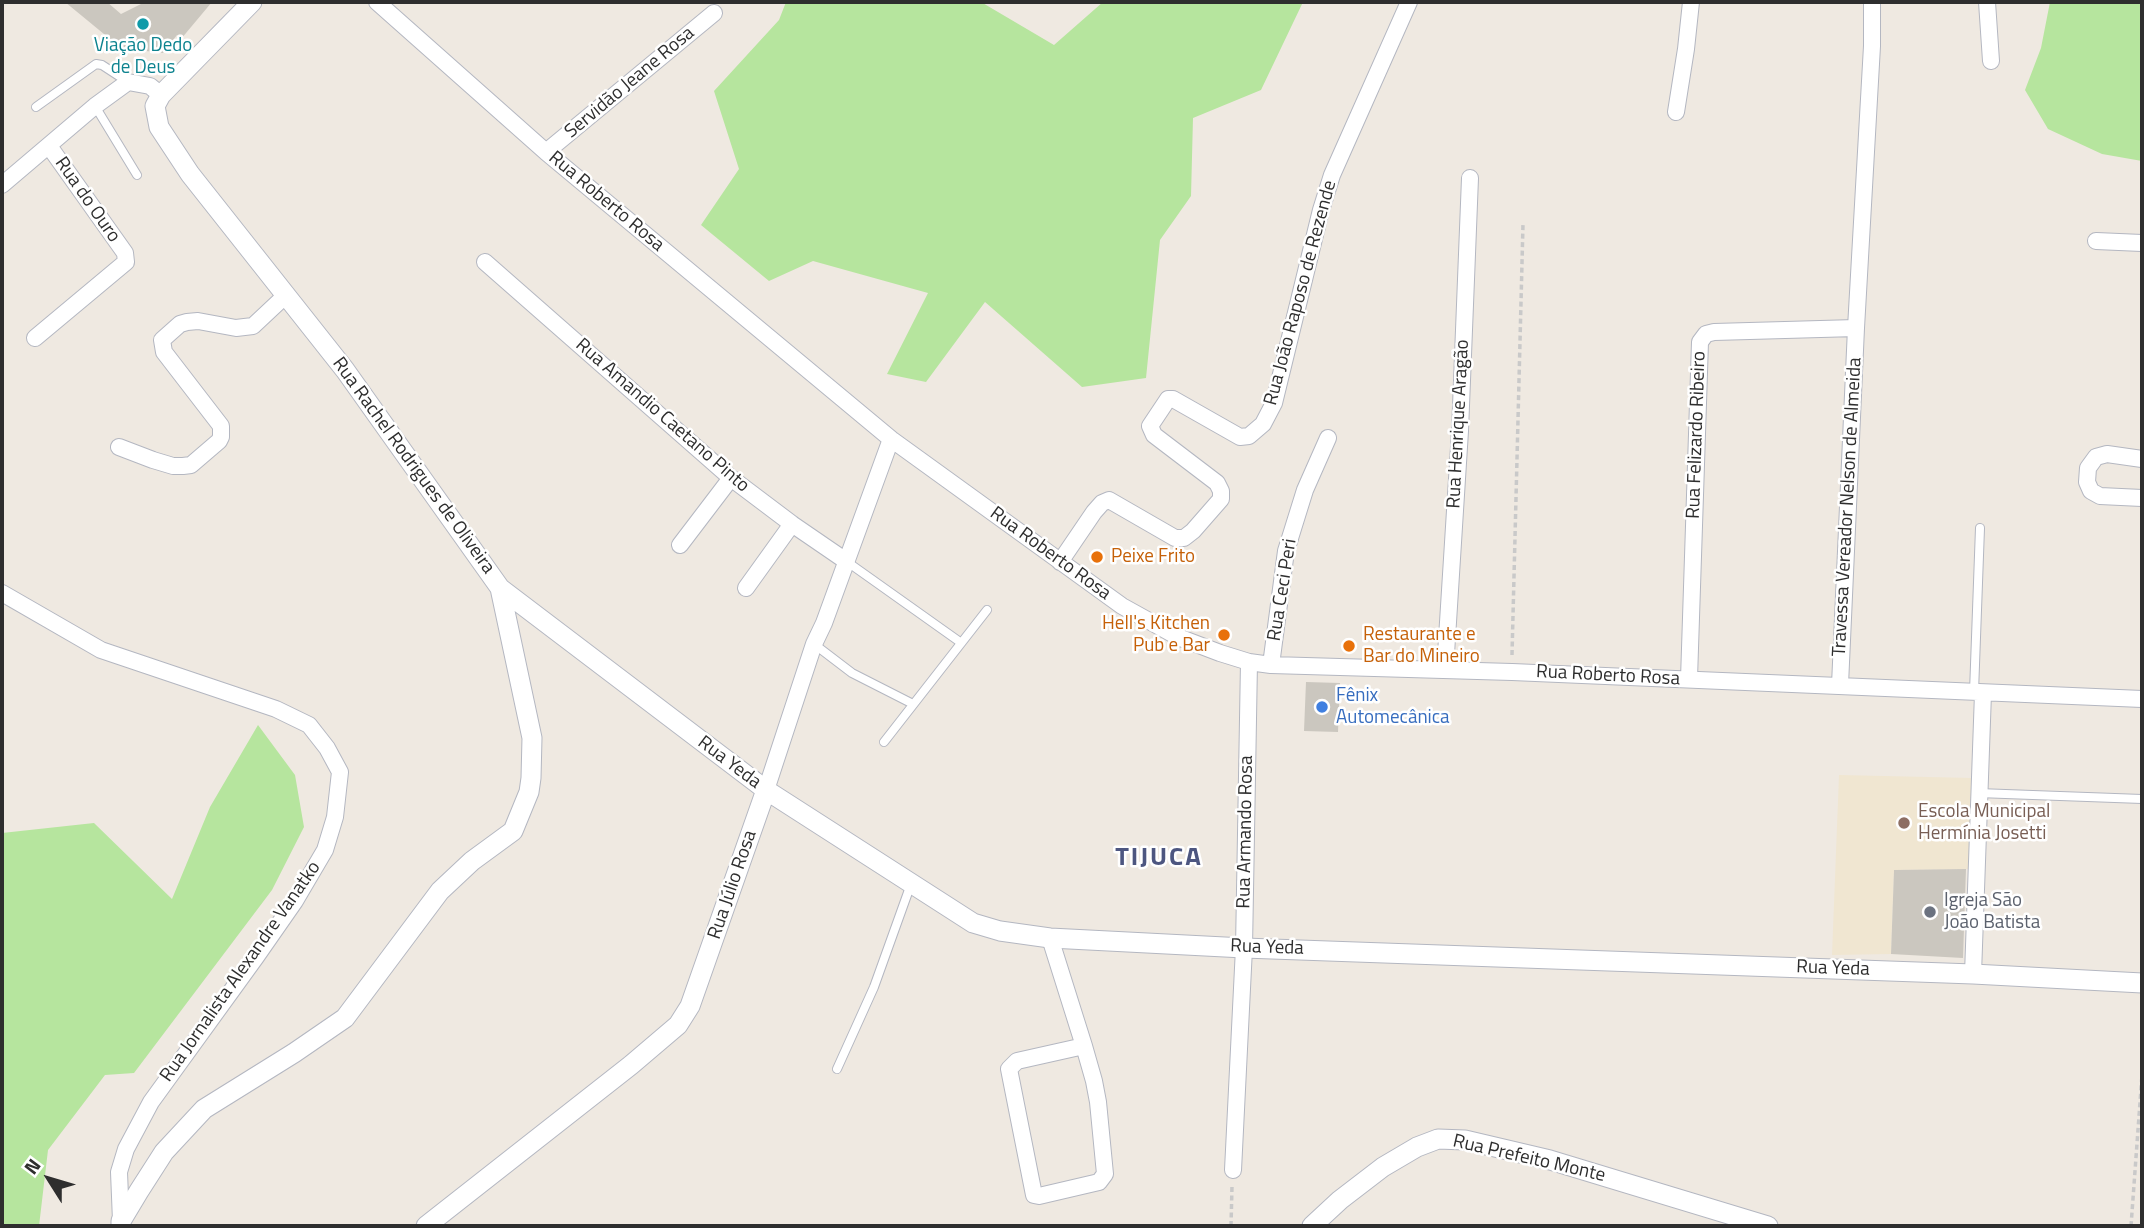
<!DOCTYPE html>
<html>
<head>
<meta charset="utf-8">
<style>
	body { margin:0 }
	#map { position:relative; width:2144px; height:1228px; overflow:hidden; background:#efe9e1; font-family:"Titillium Web",sans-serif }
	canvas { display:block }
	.frame { position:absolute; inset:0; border:4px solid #2e2e2e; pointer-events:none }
	.north { position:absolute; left:14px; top:1144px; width:70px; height:70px; -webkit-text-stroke:5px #fff; paint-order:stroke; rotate:307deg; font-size:19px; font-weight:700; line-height:28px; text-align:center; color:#2e2e2e }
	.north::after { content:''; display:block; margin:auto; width:24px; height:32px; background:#2e2e2e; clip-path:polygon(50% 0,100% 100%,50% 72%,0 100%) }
</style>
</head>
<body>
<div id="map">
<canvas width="2144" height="1228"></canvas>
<div class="frame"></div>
<div class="north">N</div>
</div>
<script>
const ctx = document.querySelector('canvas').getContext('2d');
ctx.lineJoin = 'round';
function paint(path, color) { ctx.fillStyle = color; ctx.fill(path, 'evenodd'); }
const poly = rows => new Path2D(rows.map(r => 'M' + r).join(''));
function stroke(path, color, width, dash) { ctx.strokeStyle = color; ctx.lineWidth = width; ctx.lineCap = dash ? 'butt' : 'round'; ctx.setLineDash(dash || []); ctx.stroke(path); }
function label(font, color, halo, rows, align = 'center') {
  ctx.font = font + ' "Titillium Web",sans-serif'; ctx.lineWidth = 5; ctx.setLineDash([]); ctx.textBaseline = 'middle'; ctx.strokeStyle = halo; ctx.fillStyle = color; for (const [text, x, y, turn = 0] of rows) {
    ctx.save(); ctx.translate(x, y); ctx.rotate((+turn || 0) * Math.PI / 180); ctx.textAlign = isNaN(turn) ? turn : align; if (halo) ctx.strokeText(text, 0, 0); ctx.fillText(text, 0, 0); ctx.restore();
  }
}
paint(poly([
	[1839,775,1973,778,1970,869,1894,870,1891,954,1832,955]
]), '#f0e6d1');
paint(poly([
	[786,2,981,2,1054,45,1103,2,1303,2,1261,90,1193,118,1191,196,1160,240,1146,378,1082,387,985,302,926,382,887,374,928,293,813,261,769,281,701,225,739,169,714,91,779,20],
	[2050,2,2142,2,2142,161,2102,154,2048,129,2025,90,2041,48],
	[258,725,295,775,304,827,272,890,134,1073,105,1075,48,1150,39,1226,2,1226,2,833,94,823,172,899,210,807]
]), '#b6e59e');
paint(poly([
	[65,2,107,2,121,14,145,2,212,2,181,39,177,35,163,53,121,48],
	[1306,682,1340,683,1338,732,1304,731],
	[1966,869,1963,958,1891,954,1894,870]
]), '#cbc7bf');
const service = poly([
	[95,106,137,175],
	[36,107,96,64,102,65,128,82],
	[846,561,960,642],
	[814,644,852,673,913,704],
	[1974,692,1980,528],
	[884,742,987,610],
	[1978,793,2142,799],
	[837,1069,874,987,911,884]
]);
const minor = poly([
	[377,2,546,152,891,439,1122,606,1178,637,1220,653,1249,662,1271,665,1512,672,2142,699],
	[1987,2,1991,61],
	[1676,112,1686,49,1691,2],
	[546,152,714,13],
	[2,185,95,106,128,82,150,86,161,95],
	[2096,241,2142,243],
	[485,262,731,478,792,524,846,561],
	[35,338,126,262,125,253,49,146],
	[119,447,153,460,173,466,183,466,191,465,219,441,221,437,221,426,164,352,162,340,180,324,187,322,198,321,236,328,253,326,285,296],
	[2142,459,2107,454,2096,457,2088,468,2087,482,2091,491,2100,496,2142,498],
	[680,545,731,478],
	[1060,562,1094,512,1102,503,1109,500,1175,538,1184,538,1193,531,1221,499,1221,491,1217,483,1154,435,1150,426,1168,399,1173,399,1240,437,1249,436,1263,424,1274,403,1321,210,1332,175,1409,2],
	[746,588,792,524],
	[2,593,101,650,276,709,309,725,327,748,340,772,335,817,325,850,295,901,256,957,151,1102,126,1149,119,1172,121,1221],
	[1271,665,1286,551,1305,490,1328,438],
	[1445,670,1460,431,1470,178],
	[1689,679,1700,342,1706,334,1714,332,1856,328,1872,46,1872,2],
	[1840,685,1856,328],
	[766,790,814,644,824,623,891,439],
	[1050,938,1084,1046,1094,1081,1098,1102,1105,1174,1099,1182,1039,1196,1034,1195,1009,1069,1017,1061,1084,1046],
	[1973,974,1983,693],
	[1233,1170,1244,948,1249,662]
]);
const tertiary = poly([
	[500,588,766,790,973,923,1000,931,1050,938,1244,948,1973,974,2142,983],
	[121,1226,121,1221,139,1191,164,1152,204,1109,294,1053,345,1018,440,891,472,861,513,831,529,792,531,778,532,738,500,588,345,370,190,174,159,127,155,106,161,95,252,2],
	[426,1226,631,1065,678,1025,690,1006,766,790],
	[1312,1226,1340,1200,1383,1167,1417,1147,1438,1139,1465,1140,1550,1160,1768,1226]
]);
stroke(service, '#b4b7c1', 10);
stroke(minor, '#b4b7c1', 18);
stroke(tertiary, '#b4b7c1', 21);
stroke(poly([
	[1512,655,1523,224],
	[1231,1226,1232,1186],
	[2131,1226,2142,1075]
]), '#c9c9c9', 3.5, [5, 3.5]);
stroke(service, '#fff', 8);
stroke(minor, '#fff', 16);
stroke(tertiary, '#fff', 19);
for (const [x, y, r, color] of [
	[143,24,7,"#0f9aa8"],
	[1097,557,7,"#e8710a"],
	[1224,635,7,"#e8710a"],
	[1349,646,7,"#e8710a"],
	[1322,707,7,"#3f7fe0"],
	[1904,823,7,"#8d6e63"],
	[1930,912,7,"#6b7280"]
]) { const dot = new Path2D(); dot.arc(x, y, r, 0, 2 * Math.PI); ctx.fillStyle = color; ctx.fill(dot); stroke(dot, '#fff', 2.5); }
label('19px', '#0d838f', '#fff', [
	["Viação Dedo",143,46],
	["de Deus",143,68]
]);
label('19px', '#2e2e2e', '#fff', [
	["Servidão Jeane Rosa",630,83,-40],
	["Rua do Ouro",87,200,55],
	["Rua Roberto Rosa",606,202,40],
	["Rua João Raposo de Rezende",1301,293,-75],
	["Rua Amandio Caetano Pinto",662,416,41],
	["Rua Henrique Aragão",1459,424,-87],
	["Rua Felizardo Ribeiro",1697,435,-88],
	["Rua Rachel Rodrigues de Oliveira",413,466,54],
	["Travessa Vereador Nelson de Almeida",1848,507,-87],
	["Rua Roberto Rosa",1050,554,36],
	["Rua Ceci Peri",1283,590,-81],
	["Rua Roberto Rosa",1608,676,3],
	["Rua Yeda",729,763,37],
	["Rua Armando Rosa",1246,832,-89],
	["Rua Júlio Rosa",733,885,-71],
	["Rua Yeda",1267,948,2],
	["Rua Yeda",1833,969,2],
	["Rua Jornalista Alexandre Vanatko",241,972,-55],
	["Rua Prefeito Monte",1529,1159,13]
]);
label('19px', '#c56008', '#fff', [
	["Peixe Frito",1111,557],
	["Hell's Kitchen",1210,624,"right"],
	["Pub e Bar",1210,646,"right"],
	["Restaurante e",1363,635],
	["Bar do Mineiro",1363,657]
], 'left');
label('19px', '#366cbe', '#fff', [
	["Fênix",1336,696],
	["Automecânica",1336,718]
], 'left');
label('19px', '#785e54', '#fff', [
	["Escola Municipal",1918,812],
	["Hermínia Josetti",1918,834]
], 'left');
label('19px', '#5b616d', '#fff', [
	["Igreja São",1944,901],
	["João Batista",1944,923]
], 'left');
ctx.letterSpacing = '2px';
label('bold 26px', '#4d5680', '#fff', [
	["TIJUCA",1159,859]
]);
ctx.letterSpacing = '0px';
</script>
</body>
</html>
